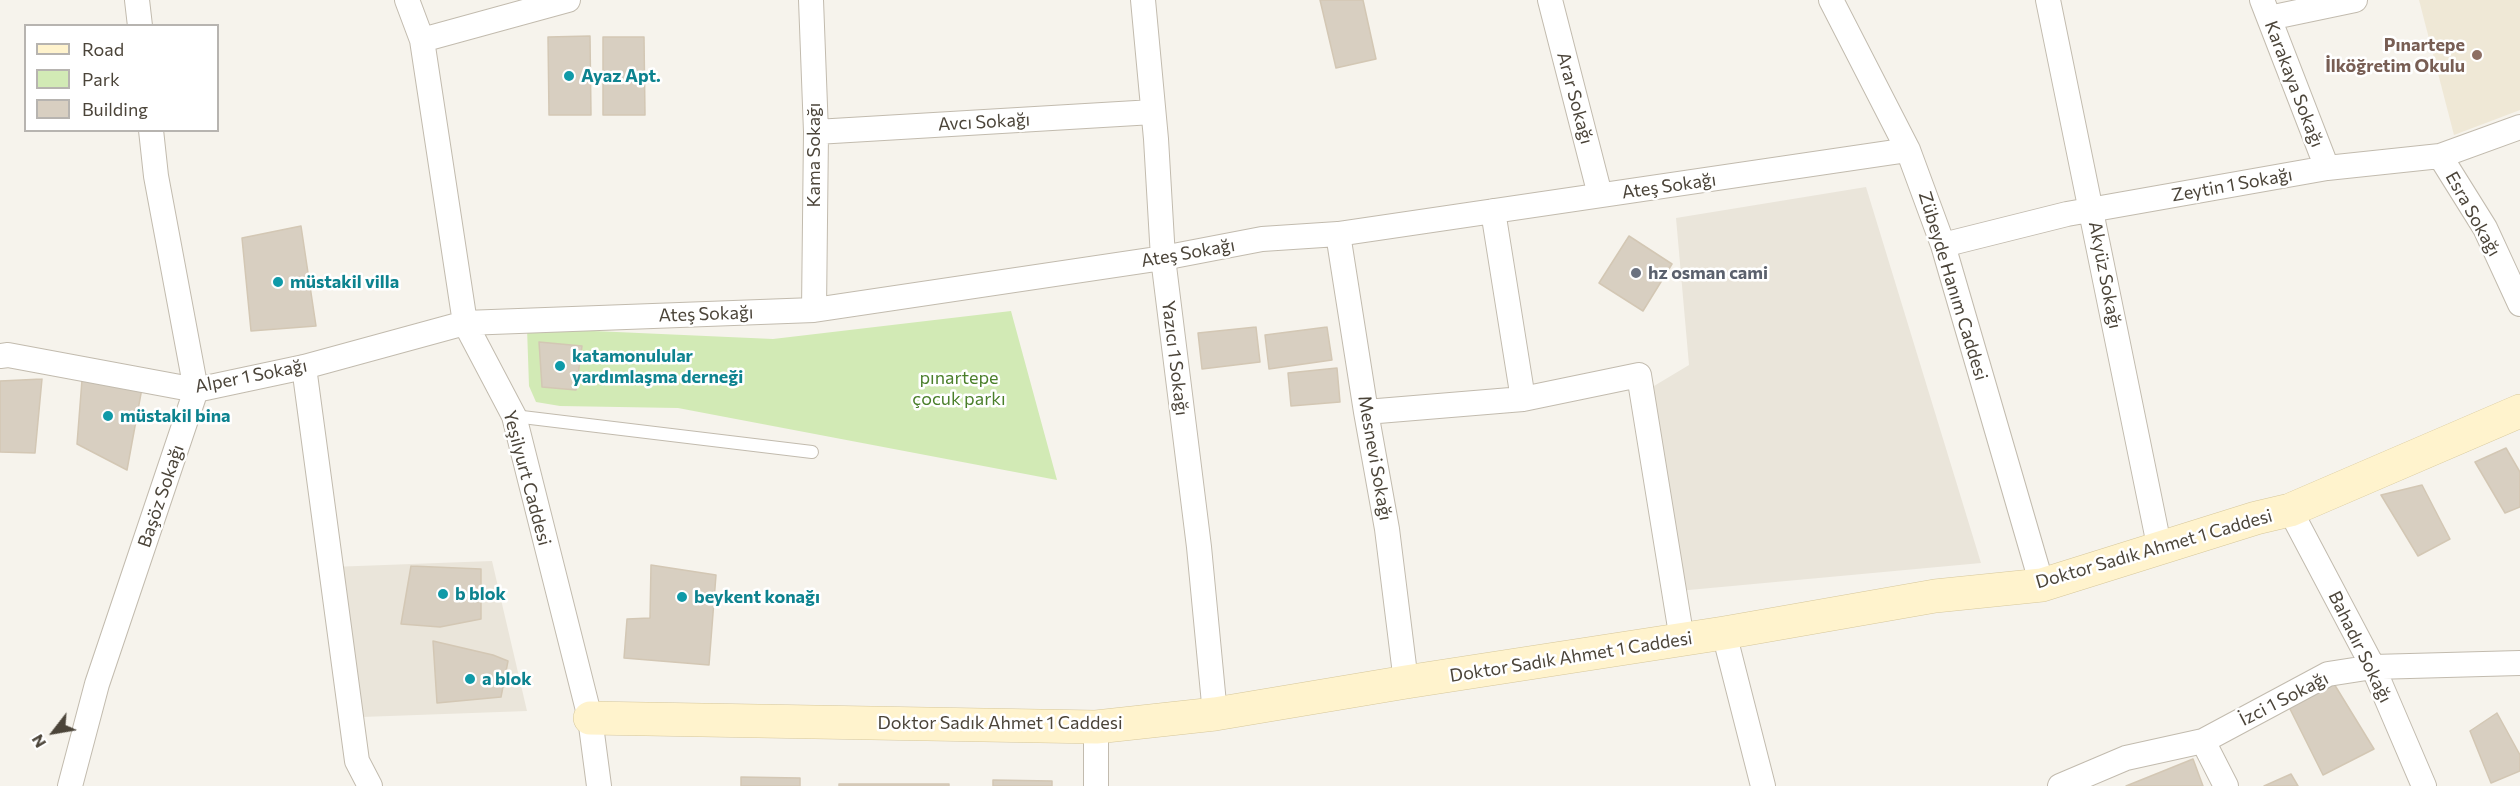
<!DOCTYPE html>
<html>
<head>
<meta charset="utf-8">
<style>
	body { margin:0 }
	#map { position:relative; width:2520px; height:786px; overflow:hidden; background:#f6f3ec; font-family:Commissioner,sans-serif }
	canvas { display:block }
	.legend { position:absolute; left:24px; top:24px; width:195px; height:108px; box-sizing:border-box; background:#fff; border:2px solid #b7b4b0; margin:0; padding:8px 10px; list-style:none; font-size:18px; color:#4b4439 }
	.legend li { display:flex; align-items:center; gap:12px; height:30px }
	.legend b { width:30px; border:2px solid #b7b4b0 }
	.north { position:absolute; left:24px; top:702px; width:60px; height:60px; -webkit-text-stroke:4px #fff; paint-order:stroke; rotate:239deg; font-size:16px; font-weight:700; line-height:24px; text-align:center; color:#4b4439 }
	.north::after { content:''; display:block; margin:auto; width:21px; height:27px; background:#4b4439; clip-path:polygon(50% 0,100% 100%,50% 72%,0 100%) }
</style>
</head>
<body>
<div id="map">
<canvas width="2520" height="786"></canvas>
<ul class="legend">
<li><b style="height:8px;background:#fff3cd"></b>Road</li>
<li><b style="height:16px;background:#d2eab5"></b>Park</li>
<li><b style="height:16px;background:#d8cfc1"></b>Building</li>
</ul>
<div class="north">N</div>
</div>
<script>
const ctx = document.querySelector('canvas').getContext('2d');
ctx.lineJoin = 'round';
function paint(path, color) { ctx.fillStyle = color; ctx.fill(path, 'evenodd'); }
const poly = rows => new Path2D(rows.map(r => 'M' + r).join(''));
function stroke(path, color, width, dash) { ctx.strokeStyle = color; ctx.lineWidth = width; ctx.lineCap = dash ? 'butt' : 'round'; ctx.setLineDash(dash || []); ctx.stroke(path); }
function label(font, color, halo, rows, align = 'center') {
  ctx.font = font + ' Commissioner,sans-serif'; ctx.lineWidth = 5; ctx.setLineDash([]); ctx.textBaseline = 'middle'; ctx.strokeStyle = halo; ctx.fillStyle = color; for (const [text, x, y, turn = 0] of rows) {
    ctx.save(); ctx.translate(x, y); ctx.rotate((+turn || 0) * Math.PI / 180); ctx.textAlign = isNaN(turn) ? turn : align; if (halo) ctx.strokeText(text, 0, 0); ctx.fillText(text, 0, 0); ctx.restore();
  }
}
paint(poly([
	[1866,187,1981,563,1678,591,1644,392,1689,365,1676,218],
	[492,561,527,711,362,717,331,567]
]), '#eae5da');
paint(poly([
	[2419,0,2520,0,2520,110,2454,135]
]), '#efe8d6');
paint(poly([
	[1011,311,1057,480,678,408,560,406,536,402,529,386,527,328,773,339]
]), '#d2eab5');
const building = poly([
	[1320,0,1363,0,1376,59,1336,68,1320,0],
	[590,36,591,115,549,115,548,37,590,36],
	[603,37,644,37,645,115,603,115,603,37],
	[301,226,316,326,251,331,242,238,301,226],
	[1629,236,1672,264,1643,311,1599,283,1629,236],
	[1256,327,1260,362,1202,369,1198,333,1256,327],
	[1327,327,1332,360,1269,369,1265,335,1327,327],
	[539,342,582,346,576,390,542,387,539,342],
	[1337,368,1340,402,1291,406,1288,373,1337,368],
	[42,379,35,453,0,452,0,381,42,379],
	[82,380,142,388,127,470,77,444,82,380],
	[2506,448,2520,472,2520,507,2505,513,2475,462,2506,448],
	[2422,485,2450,539,2418,556,2381,495,2422,485],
	[651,565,716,575,709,665,624,658,627,619,650,618,651,565],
	[411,566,481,569,481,619,440,627,401,624,411,566],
	[433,641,493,655,508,661,501,697,437,703,433,641],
	[2328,674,2374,749,2323,775,2284,697,2328,674],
	[2497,713,2520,755,2520,771,2491,783,2470,731,2497,713],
	[2193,759,2203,786,2126,786,2193,759],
	[2291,774,2298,786,2264,786,2291,774],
	[741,777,800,778,800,786,741,786,741,777],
	[993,780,1052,781,1052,786,993,786,993,780],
	[839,784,949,784,949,786,839,786,839,784]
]);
paint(building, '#d8cfc1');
stroke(building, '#d3c7b4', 1.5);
const lane = poly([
	[514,416,812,452]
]);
const street = poly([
	[137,0,140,26],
	[407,0,422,40,465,323,514,416,590,718,599,786],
	[811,0,816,132,814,310],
	[1143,0,1156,139,1163,258,1199,547,1215,714],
	[1550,0,1600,195],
	[1831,0,1908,150,1943,245,2042,585],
	[2048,0,2160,550],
	[2262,0,2327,168],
	[2269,18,2355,0],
	[422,40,568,0],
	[816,132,1153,112],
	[2440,156,2485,228,2520,304],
	[1493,211,1523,399],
	[1338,234,1366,412,1387,529,1406,682],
	[1943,245,2067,214,2327,168,2440,156,2520,127],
	[0,356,8,355,196,390,304,367,465,323,814,310,1163,258,1262,239,1338,234,1908,150],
	[304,367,357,761,370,786],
	[1366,412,1523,399,1639,375,1682,640],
	[2290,510,2373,667,2424,786],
	[1724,633,1763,786],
	[2203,741,2226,786],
	[70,786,97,684,196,390,156,176,151,130],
	[1096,786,1096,727],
	[2060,786,2126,758,2203,741,2328,674,2373,667,2520,663]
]);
const secondary = poly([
	[590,718,1096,727,1215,714,1406,682,1724,633,1935,596,2042,585,2256,518,2290,510,2520,411]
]);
stroke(lane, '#c2bbae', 14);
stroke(street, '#c2bbae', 26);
stroke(secondary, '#d6c79b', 34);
stroke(lane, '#fff', 12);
stroke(street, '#fff', 24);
stroke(secondary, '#fff3cd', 33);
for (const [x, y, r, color] of [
	[2477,55,6,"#8d6e63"],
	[569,76,6,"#0f9aa8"],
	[1636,273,6,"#6b7280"],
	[278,282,6,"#0f9aa8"],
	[560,366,6,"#0f9aa8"],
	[108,416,6,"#0f9aa8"],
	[443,594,6,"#0f9aa8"],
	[682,597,6,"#0f9aa8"],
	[470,679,6,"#0f9aa8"]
]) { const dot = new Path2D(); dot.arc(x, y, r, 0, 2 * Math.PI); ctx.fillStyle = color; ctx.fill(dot); stroke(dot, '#fff', 2); }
label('bold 18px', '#785e54', '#fff', [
	["Pınartepe",2465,45],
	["İlköğretim Okulu",2465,66]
], 'right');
label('bold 18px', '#0d838f', '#fff', [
	["Ayaz Apt.",581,76],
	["müstakil villa",290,282],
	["katamonulular",572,356],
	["yardımlaşma derneği",572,377],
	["müstakil bina",120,416],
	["b blok",455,594],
	["beykent konağı",694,597],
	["a blok",482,679]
], 'left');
label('18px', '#4b4439', '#fff', [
	["Karakaya Sokağı",2294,84,69],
	["Arar Sokağı",1575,98,75],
	["Avcı Sokağı",984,122,-3],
	["Kama Sokağı",814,155,-90],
	["Zeytin 1 Sokağı",2232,185,-10],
	["Ateş Sokağı",1669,186,-8],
	["Esra Sokağı",2473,214,61],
	["Ateş Sokağı",1188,253,-10],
	["Akyüz Sokağı",2105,275,79],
	["Zübeyde Hanım Caddesi",1953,286,73],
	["Ateş Sokağı",706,314,-2],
	["Yazıcı 1 Sokağı",1175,358,83],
	["Alper 1 Sokağı",251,376,-11],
	["Mesnevi Sokağı",1375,458,80],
	["Yeşilyurt Caddesi",527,478,75],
	["Başöz Sokağı",161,496,-71],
	["Doktor Sadık Ahmet 1 Caddesi",2154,549,-16],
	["Bahadır Sokağı",2360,647,64],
	["Doktor Sadık Ahmet 1 Caddesi",1571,657,-9],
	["İzci 1 Sokağı",2284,699,-27],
	["Doktor Sadık Ahmet 1 Caddesi",1000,723]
]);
label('bold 18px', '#5b616d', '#fff', [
	["hz osman cami",1648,273]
], 'left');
label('18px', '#4a7f2a', '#fff', [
	["pınartepe",959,378],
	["çocuk parkı",959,399]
]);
</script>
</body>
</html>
